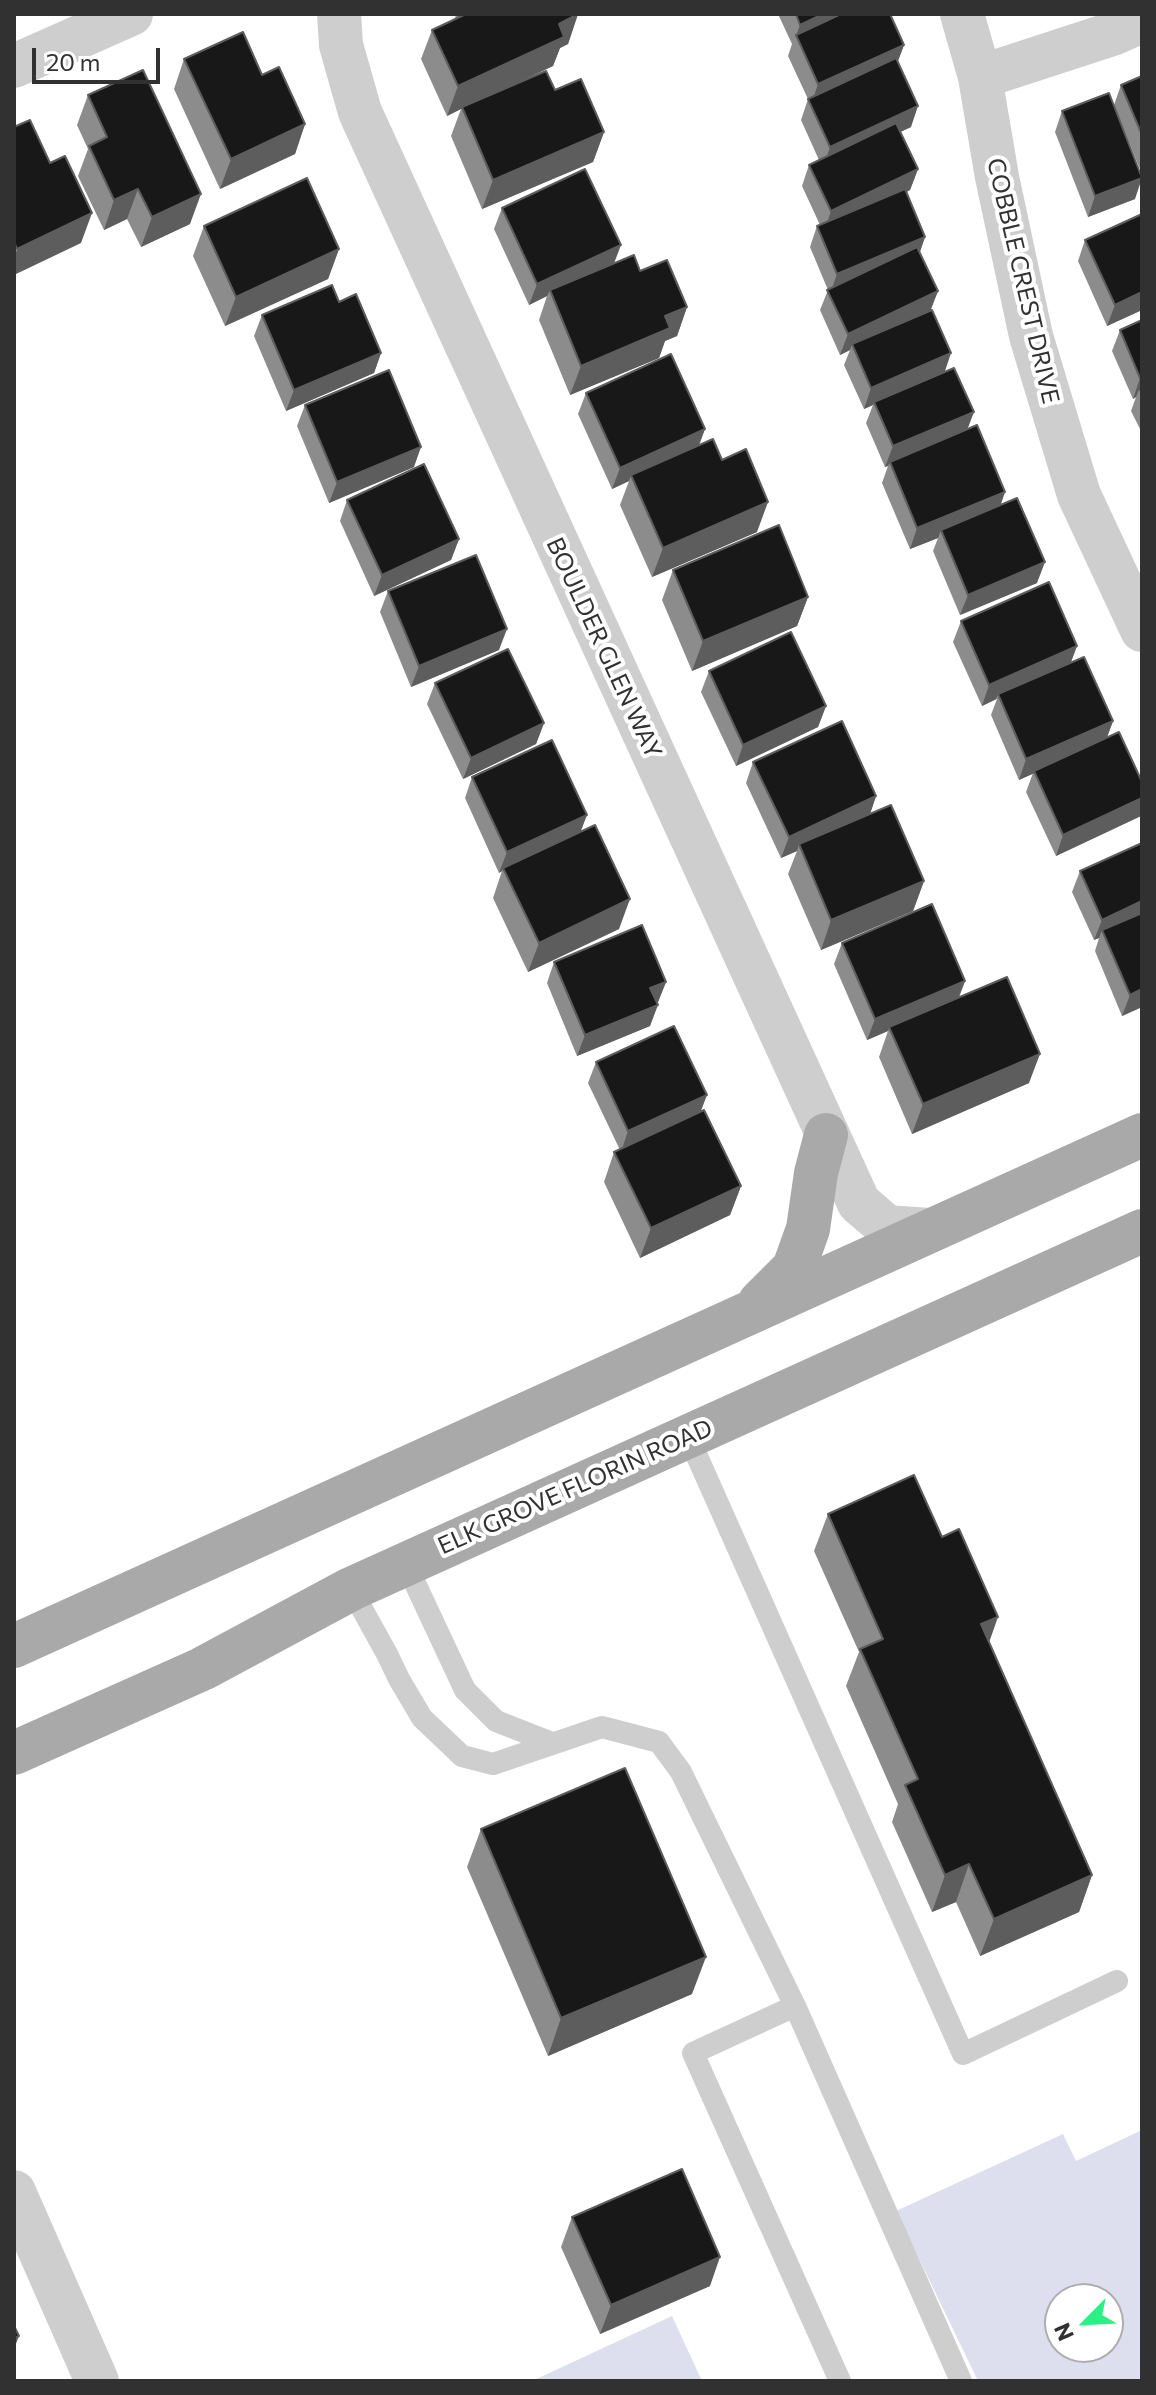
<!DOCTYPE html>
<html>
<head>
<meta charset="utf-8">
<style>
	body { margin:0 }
	#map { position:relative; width:1156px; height:2395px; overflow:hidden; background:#fff; font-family:Commissioner,sans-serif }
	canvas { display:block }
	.frame { position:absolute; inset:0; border:16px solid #313131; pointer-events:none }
	.north { position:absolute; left:1044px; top:2283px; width:80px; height:80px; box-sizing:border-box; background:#fff; border:2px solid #adadad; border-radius:50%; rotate:246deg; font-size:22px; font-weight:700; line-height:32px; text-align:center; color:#313131 }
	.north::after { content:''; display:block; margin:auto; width:28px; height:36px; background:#2bf084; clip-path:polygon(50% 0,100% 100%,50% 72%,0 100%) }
	.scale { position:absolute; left:32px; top:48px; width:128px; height:36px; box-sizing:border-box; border:4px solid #313131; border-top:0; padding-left:10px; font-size:24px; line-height:28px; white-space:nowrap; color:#313131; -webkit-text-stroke:6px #fff; paint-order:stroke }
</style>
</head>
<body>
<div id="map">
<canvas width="1156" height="2395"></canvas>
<div class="frame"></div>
<div class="north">N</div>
<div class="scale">20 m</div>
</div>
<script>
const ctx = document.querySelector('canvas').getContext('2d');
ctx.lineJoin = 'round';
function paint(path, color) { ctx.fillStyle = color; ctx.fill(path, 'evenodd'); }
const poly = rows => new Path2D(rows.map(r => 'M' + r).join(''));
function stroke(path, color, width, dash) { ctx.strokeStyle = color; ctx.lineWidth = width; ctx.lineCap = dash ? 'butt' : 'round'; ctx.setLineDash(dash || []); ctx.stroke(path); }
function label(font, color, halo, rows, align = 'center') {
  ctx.font = font + ' Commissioner,sans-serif'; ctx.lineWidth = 8; ctx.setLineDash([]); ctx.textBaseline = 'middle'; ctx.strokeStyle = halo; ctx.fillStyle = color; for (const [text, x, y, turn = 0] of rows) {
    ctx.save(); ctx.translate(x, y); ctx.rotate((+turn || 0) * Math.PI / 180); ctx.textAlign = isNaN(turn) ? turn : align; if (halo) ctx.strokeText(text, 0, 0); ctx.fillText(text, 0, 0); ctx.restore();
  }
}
paint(poly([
	[1142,2130,1142,2381,978,2381,896,2211,1063,2134,1076,2161],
	[1060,2299,1108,2299,1108,2347,1060,2347],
	[672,2316,702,2381,532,2381]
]), '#dedfee');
stroke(poly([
	[688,1436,963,2054,1117,1981],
	[406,1564,465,1690,496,1721,552,1743],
	[351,1589,387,1654,399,1679,422,1718,462,1756,493,1764,602,1727,659,1742,681,1772,795,2006,961,2381],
	[795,2006,693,2053,840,2381]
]), '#cecece', 22);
stroke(poly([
	[339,14,341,45,360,112,859,1203,887,1227,929,1230],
	[962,14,980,77,997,177,1031,336,1079,495,1142,630],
	[14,66,131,14],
	[980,77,1115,33,1142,21]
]), '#cecece', 44);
stroke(poly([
	[14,2192,97,2381]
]), '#cecece', 44);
stroke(poly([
	[760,1302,794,1268,808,1229,816,1173,826,1135],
	[14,1646,1142,1135],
	[14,1753,202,1669,351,1589,1142,1231]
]), '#a9a9a9', 44);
paint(poly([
	[456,14,578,14,568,44,560,48,553,66,528,78,555,90,604,132,593,162,482,209,451,136,461,109,447,116,421,59,432,30,455,19],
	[778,14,890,14,904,45,898,61,911,127,900,132,918,169,910,190,907,192,925,237,919,253,938,291,930,310,944,372,967,430,1037,583,960,615,933,551,938,538,910,549,882,483,888,466,885,467,866,423,873,405,864,409,844,365,850,350,840,355,820,310,828,290,810,247,817,226,820,225,802,186,809,165,819,160,801,120,808,99,788,56,792,44],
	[184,59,262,75,305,124,295,154,220,189,174,89],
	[1142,76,1142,174,1124,130,1135,199,1088,217,1055,132,1062,111,1114,105,1121,85],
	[88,95,190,224,141,247,127,219,104,230,78,176,88,149,77,125],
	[502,208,614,263,640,271,687,307,677,336,665,341,659,358,570,395,539,320,547,296,529,305,494,229],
	[1142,214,1142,310,1107,326,1078,261,1085,240],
	[204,226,339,249,328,279,225,326,193,256],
	[339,302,381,353,374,373,286,411,254,336,262,315],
	[1142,320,1142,433,1131,411,1136,397,1133,399,1112,351,1120,330],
	[586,393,705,429,699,446,757,532,652,577,620,505,629,481,612,489,578,414],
	[305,405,414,467,329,503,297,426],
	[347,500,459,539,451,560,374,596,340,521],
	[673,570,808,597,797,626,692,671,662,600],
	[388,591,499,650,411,687,380,612],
	[961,621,1077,646,1071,662,1113,721,1107,738,1142,782,1142,813,1141,816,1056,856,1026,792,1033,773,1019,780,991,715,997,699,982,706,953,642],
	[709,671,826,706,818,727,736,766,701,692],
	[435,683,544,723,536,744,463,779,427,704],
	[753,762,876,796,870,814,924,881,913,911,821,950,788,874,797,851,781,858,746,783],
	[472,777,581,831,619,929,528,972,493,898,502,871,499,873,465,798],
	[1080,871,1142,1007,1122,1016,1095,951,1099,938,1094,940,1072,892],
	[842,943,965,981,959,998,1029,1083,912,1134,879,1057,888,1031,867,1040,834,964],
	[554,962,666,982,658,1002,657,1003,650,1026,577,1056,547,983],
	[596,1062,701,1112,741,1186,730,1215,640,1258,604,1182,614,1152,620,1150,588,1083],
	[828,1514,989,1642,1092,1875,1079,1912,980,1956,956,1902,932,1912,892,1822,898,1804,846,1686,859,1652,814,1551],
	[481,1829,692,1994,548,2056,467,1867],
	[572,2217,710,2286,600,2334,561,2247]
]), '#8c8c8c');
paint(poly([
	[578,14,568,44,560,48,553,66,463,108,462,107,461,109,447,116,458,86,559,24],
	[823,14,860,14,796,36,800,25],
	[904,45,896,66,811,105,818,84],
	[918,106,911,127,823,168,830,147],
	[305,124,295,154,220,189,231,159],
	[604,132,593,162,482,209,493,180],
	[918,169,910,190,824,232,831,211],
	[1142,178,1135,199,1088,217,1095,196],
	[138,189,127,219,104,230,114,200],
	[201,194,190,224,141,247,152,217],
	[92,213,81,243,14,275,14,257,17,249],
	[925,237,918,258,830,294,837,274],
	[621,245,613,266,550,290,547,296,529,305,537,284],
	[339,249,328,279,225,326,236,297],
	[938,291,930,312,852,344,850,350,840,355,848,334],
	[1142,292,1142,310,1107,326,1115,305],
	[687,307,677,336,665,341,659,358,570,395,581,366,665,316],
	[381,353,374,373,286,411,294,390],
	[951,353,944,374,874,402,873,405,864,409,871,388],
	[1142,377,1142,395,1139,390,1136,397,1133,399,1140,378],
	[974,412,966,433,890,462,888,466,885,467,893,446],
	[705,429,697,449,631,475,629,481,612,489,620,468],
	[421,447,414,467,329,503,337,482],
	[1005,492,998,513,941,530,938,538,910,549,917,528],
	[768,502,757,532,652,577,663,548],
	[459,539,451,560,374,596,382,575],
	[1045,562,1037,583,960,615,968,595],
	[808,597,797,626,692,671,703,641],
	[507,629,499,650,411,687,419,666],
	[1077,646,1069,667,998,694,996,699,982,706,989,685],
	[826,706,818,727,736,766,743,745],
	[1113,721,1105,742,1019,780,1026,759],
	[544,723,536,744,463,779,471,758],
	[876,796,869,817,799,844,797,851,781,858,789,837],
	[1142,798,1142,813,1141,816,1056,856,1063,835],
	[587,815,579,836,503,868,502,871,499,873,507,852],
	[924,881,913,911,821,950,831,920],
	[630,899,619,929,528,972,539,943],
	[1142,901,1142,919,1102,930,1099,938,1094,940,1102,920],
	[965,981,957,1001,889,1027,888,1031,867,1040,875,1019],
	[666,982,658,1002,642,1009,650,988],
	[1142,989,1142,1007,1122,1016,1130,995],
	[658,1005,650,1026,577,1056,585,1035],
	[1040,1054,1029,1083,912,1134,923,1104],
	[707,1095,699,1116,621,1152,628,1131],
	[741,1186,730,1215,640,1258,651,1228],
	[998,1617,985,1654,981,1624],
	[969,1864,956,1902,932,1912,945,1875],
	[1092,1875,1079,1912,980,1956,994,1919],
	[706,1957,692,1994,548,2056,561,2018],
	[720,2257,710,2286,600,2334,611,2305],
	[19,2336,14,2349,14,2338]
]), '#5d5d5d');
const building = poly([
	[466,14,578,14,559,24,564,37,458,86,432,30,466,14],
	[796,14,823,14,800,25,796,14],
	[841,14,890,14,904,45,818,84,796,35,841,14],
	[243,32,262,75,279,67,305,124,231,159,184,59,243,32],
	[896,58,918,106,830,147,808,99,896,58],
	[143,70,201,194,152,217,138,189,114,200,89,146,107,137,88,95,143,70],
	[546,71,555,90,581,79,604,132,493,180,462,107,546,71],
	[1142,76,1142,135,1121,85,1142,76],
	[1109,93,1142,178,1095,196,1062,111,1109,93],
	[30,120,50,163,65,156,92,213,17,249,14,242,14,127,30,120],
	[896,123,918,169,831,211,809,165,896,123],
	[585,169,621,245,537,284,502,208,585,169],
	[307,178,339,249,236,297,204,226,307,178],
	[905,189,925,237,837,274,817,226,905,189],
	[1142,214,1142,292,1115,305,1085,240,1142,214],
	[917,247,938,291,848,334,827,290,917,247],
	[634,255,640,271,667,260,687,307,665,316,670,328,581,366,550,290,634,255],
	[332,285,339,302,356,294,381,353,294,390,262,315,332,285],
	[932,310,951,353,871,388,852,344,932,310],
	[1142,320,1142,377,1140,378,1120,330,1142,320],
	[671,354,705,429,620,468,586,393,671,354],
	[954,368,974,412,893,446,874,402,954,368],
	[389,370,421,447,337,482,305,405,389,370],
	[977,425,1005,492,917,528,890,462,977,425],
	[713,439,722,460,746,449,768,502,663,548,631,475,713,439],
	[424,464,459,539,382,575,347,500,424,464],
	[1017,498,1045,562,968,595,941,530,1017,498],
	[779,525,808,597,703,641,673,570,779,525],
	[476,555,507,629,419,666,388,591,476,555],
	[1049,582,1077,646,989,685,961,621,1049,582],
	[791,632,826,706,743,745,709,671,791,632],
	[508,649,544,723,471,758,435,683,508,649],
	[1084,657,1113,721,1026,759,998,694,1084,657],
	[842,721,876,796,789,837,753,762,842,721],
	[1119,732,1142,782,1142,798,1063,835,1034,771,1119,732],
	[552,740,587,815,507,852,472,777,552,740],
	[891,805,924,881,831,920,799,844,891,805],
	[595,825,630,899,539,943,503,868,595,825],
	[1142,843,1142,901,1102,920,1080,871,1142,843],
	[932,904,965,981,875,1019,842,943,932,904],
	[1142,913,1142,989,1130,995,1102,930,1142,913],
	[642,925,666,982,650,988,658,1005,585,1035,554,962,642,925],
	[1007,977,1040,1054,923,1104,889,1027,1007,977],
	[674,1026,707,1095,628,1131,596,1062,674,1026],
	[704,1110,741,1186,651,1228,614,1152,704,1110],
	[914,1475,942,1537,959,1529,998,1617,981,1624,1092,1875,994,1919,969,1864,945,1875,905,1785,918,1779,860,1649,883,1639,828,1514,914,1475],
	[625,1768,706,1957,561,2018,481,1829,625,1768],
	[682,2169,720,2257,611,2305,572,2217,682,2169],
	[14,2326,19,2336,14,2338,14,2326]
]);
paint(building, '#181818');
stroke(building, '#5d5d5d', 2);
label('24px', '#313131', '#fff', [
	["COBBLE CREST DRIVE",1023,281,77],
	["BOULDER GLEN WAY",604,648,65],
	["ELK GROVE FLORIN ROAD",575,1487,-24]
]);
</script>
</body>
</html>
